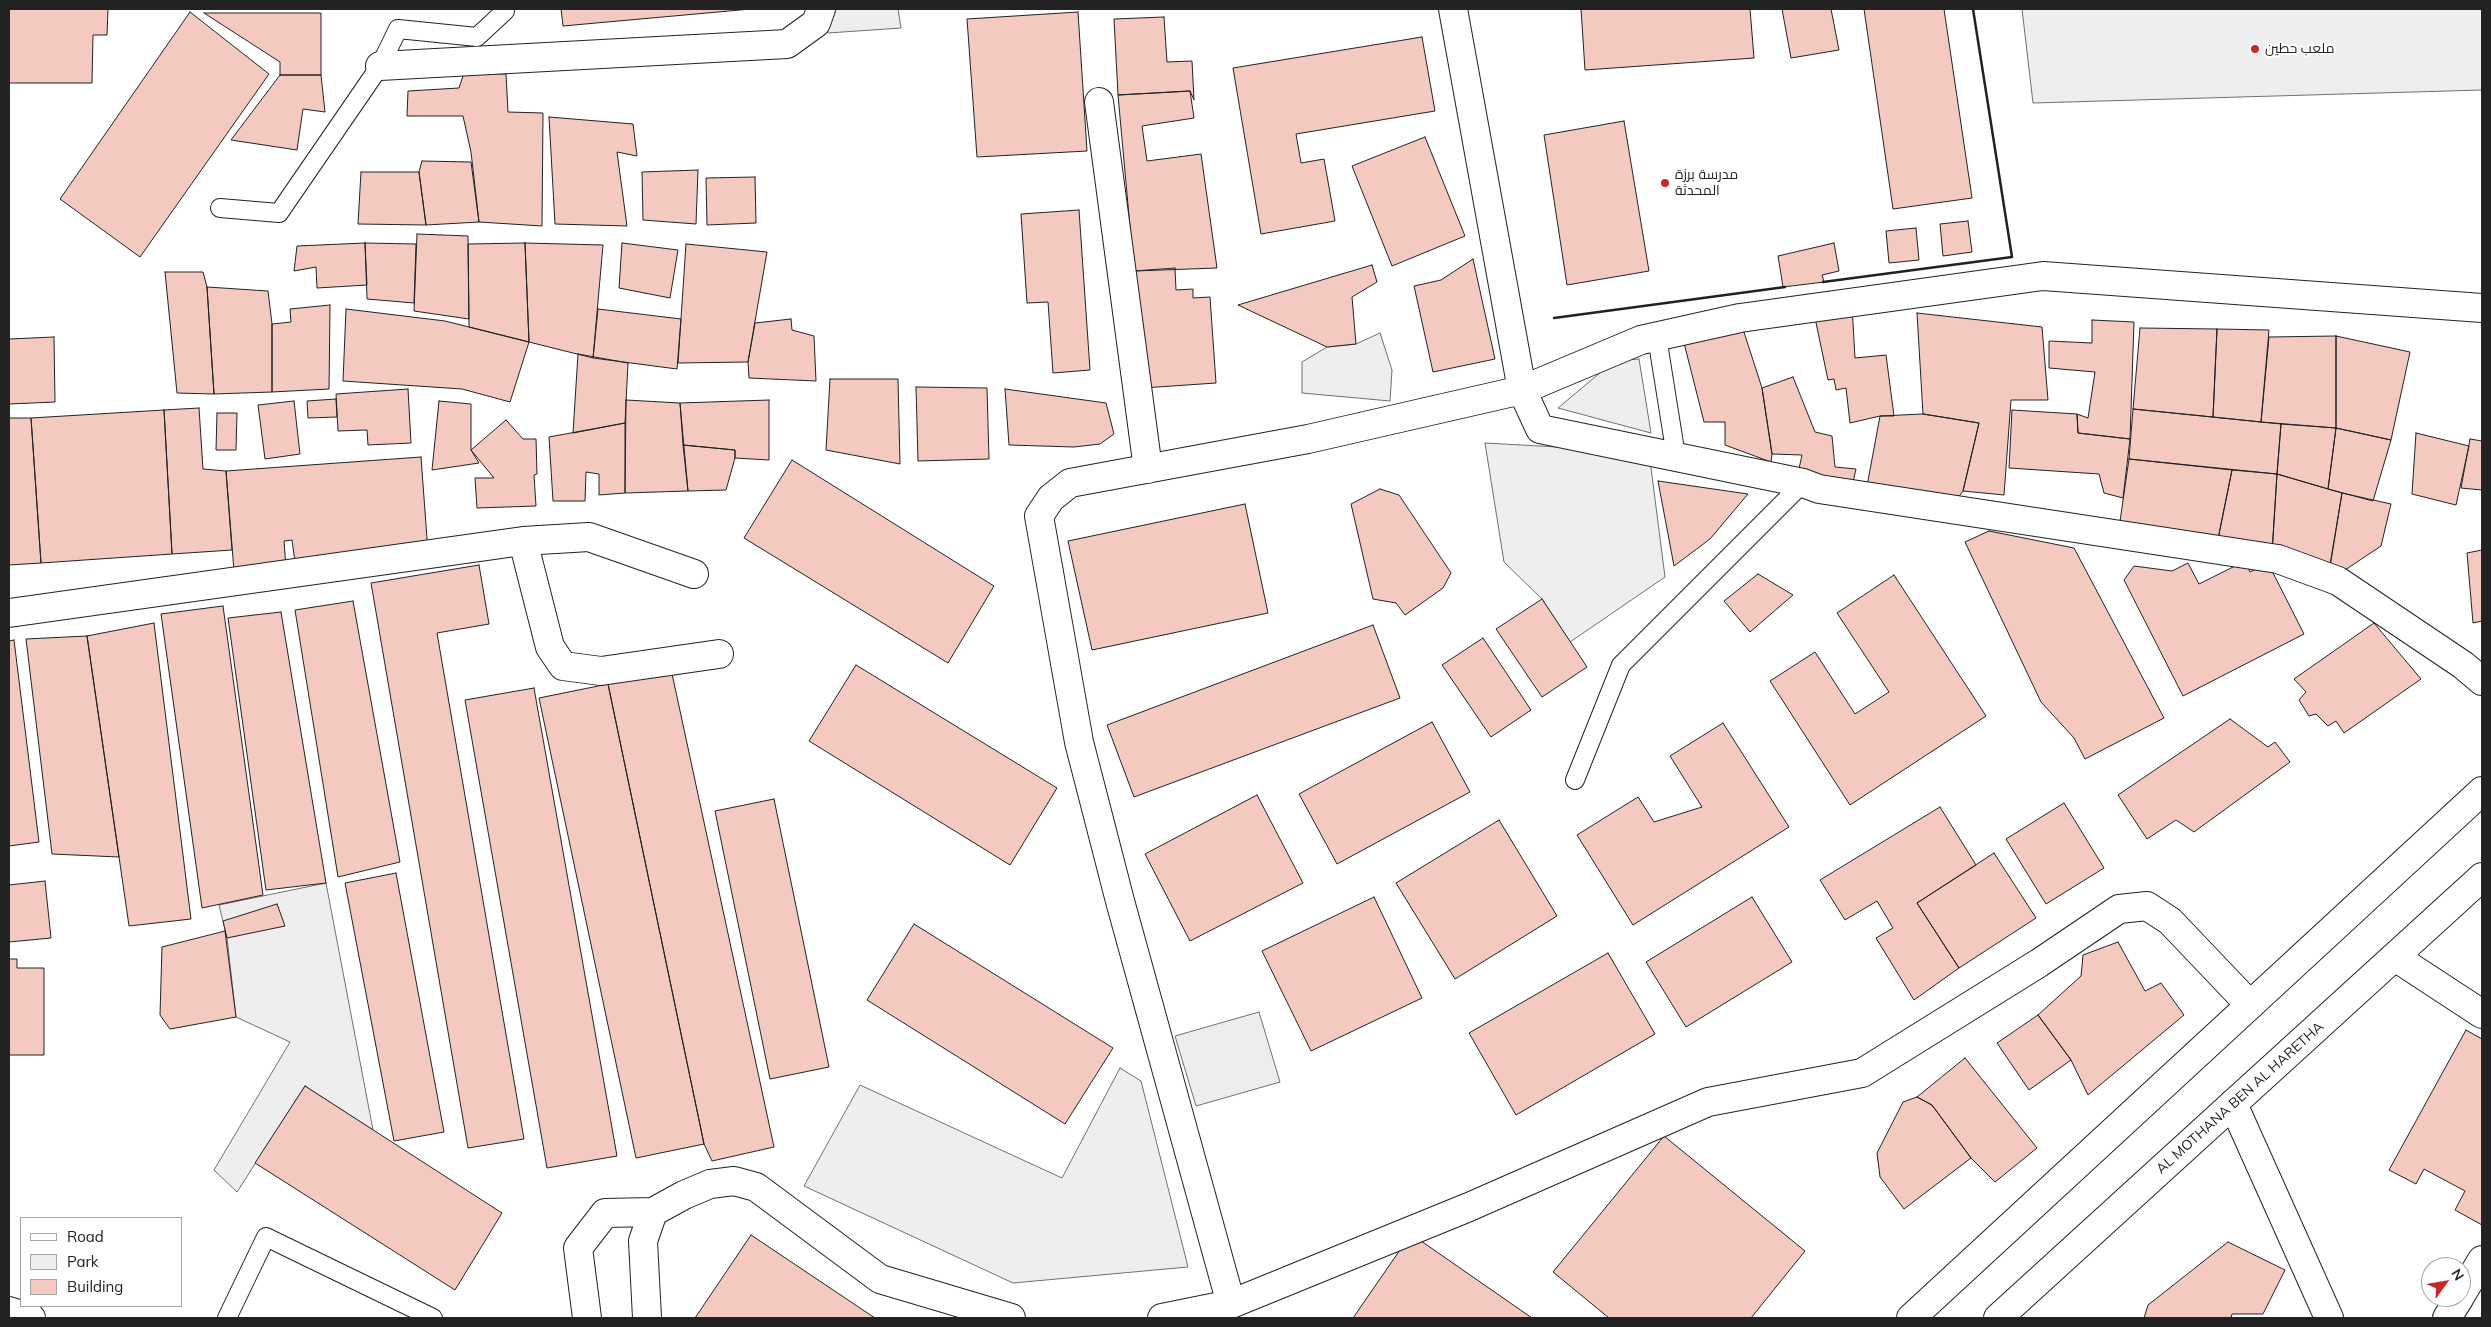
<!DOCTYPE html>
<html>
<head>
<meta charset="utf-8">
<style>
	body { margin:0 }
	#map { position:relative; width:2491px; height:1327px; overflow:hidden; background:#fff; font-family:Mulish,sans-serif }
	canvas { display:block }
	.frame { position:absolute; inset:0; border:10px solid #222; pointer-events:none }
	.legend { position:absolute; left:20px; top:1217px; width:162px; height:90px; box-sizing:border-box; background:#fff; border:1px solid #a7a7a7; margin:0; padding:6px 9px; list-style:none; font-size:15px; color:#222 }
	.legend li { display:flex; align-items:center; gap:10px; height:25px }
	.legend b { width:25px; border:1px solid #a7a7a7 }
	.north { position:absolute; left:2421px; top:1257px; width:50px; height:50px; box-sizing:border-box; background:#fff; border:1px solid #a7a7a7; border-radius:50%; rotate:58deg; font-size:14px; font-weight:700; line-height:20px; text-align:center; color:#222 }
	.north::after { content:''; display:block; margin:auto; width:18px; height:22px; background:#c62828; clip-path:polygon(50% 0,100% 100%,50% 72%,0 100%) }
</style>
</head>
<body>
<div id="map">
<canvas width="2491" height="1327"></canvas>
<div class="frame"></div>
<ul class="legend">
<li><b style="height:6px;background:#fff"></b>Road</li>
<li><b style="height:14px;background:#eee"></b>Park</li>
<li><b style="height:14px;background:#f3c9c0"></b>Building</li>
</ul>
<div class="north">N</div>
</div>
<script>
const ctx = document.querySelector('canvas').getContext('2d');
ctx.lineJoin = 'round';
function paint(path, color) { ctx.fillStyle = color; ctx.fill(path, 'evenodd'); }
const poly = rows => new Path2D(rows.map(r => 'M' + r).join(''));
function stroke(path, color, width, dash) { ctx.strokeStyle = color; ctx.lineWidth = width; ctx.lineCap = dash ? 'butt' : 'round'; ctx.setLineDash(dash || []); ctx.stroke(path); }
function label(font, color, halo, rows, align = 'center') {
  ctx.font = font + ' Mulish,Cairo,sans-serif'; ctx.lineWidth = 4; ctx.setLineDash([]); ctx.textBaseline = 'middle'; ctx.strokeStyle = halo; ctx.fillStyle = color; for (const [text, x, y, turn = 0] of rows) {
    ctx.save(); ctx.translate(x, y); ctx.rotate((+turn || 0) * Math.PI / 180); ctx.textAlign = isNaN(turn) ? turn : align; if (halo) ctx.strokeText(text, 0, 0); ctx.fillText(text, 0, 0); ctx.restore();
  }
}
const green = poly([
	[825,9,898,9,901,28,828,33,825,9],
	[2022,9,2482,9,2482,90,2033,103,2022,9],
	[1380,333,1392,370,1390,401,1302,393,1302,362,1327,347,1356,344,1380,333],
	[1639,359,1651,433,1558,408,1614,361,1639,359],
	[1485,443,1649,452,1665,577,1570,642,1542,599,1504,562,1485,443],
	[326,883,373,1130,305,1086,237,1192,214,1170,290,1042,236,1017,227,938,219,905,326,883],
	[1120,1068,1141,1081,1188,1267,1013,1283,804,1186,860,1085,1062,1178,1120,1068]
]);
paint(green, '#eee');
stroke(green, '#6f6f6f', 1);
const parking = poly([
	[1259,1012,1280,1082,1196,1106,1175,1036,1259,1012]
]);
paint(parking, '#ededed');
stroke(parking, '#6f6f6f', 1);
const building = poly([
	[9,9,108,9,107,35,93,35,92,83,9,83,9,9],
	[561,9,751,9,563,26,561,9],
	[1581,9,1750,9,1754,58,1585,70,1581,9],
	[1782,9,1831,9,1839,50,1791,58,1782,9],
	[1864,9,1944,9,1972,198,1893,209,1864,9],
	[190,12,269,74,140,257,60,199,190,12],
	[1078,12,1087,151,977,157,967,19,1078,12],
	[204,13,321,13,321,75,280,75,280,62,204,13],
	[1164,17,1167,62,1192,61,1194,100,1190,91,1118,95,1114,19,1164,17],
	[1422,37,1435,111,1296,134,1301,163,1324,159,1335,221,1261,234,1233,68,1422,37],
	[464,73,506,74,508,112,543,113,542,226,479,222,471,152,463,116,407,116,408,91,459,88,464,73],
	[280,75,321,75,325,112,303,109,297,150,231,140,280,75],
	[1190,91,1194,118,1142,126,1147,161,1201,154,1217,268,1134,271,1118,95,1190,91],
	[549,117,633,124,637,156,617,152,627,226,555,224,549,117],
	[1624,121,1649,271,1567,285,1544,135,1624,121],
	[1425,137,1465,236,1392,266,1352,166,1425,137],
	[422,161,471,162,479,222,426,225,419,172,422,161],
	[698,170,696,224,643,220,642,172,698,170],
	[361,172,419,172,426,225,358,224,361,172],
	[755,177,756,223,707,225,706,178,755,177],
	[1079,210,1090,370,1053,373,1048,302,1027,303,1021,214,1079,210],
	[1968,221,1972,252,1943,256,1940,224,1968,221],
	[1916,228,1919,260,1889,263,1886,231,1916,228],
	[417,234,468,236,469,319,414,311,417,234],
	[365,243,416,244,414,303,367,299,365,243],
	[365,243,367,285,317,288,316,267,294,271,297,246,365,243],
	[525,243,603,245,593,358,529,342,525,243],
	[525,243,529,342,469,327,468,244,525,243],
	[622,243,678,250,670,298,619,288,622,243],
	[1834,243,1839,271,1822,275,1824,282,1783,287,1778,256,1834,243],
	[686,244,767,252,748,362,678,363,686,244],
	[1473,259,1495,359,1433,372,1414,286,1441,280,1473,259],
	[1372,265,1377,282,1352,297,1356,344,1327,347,1238,305,1372,265],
	[1175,268,1176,290,1193,289,1193,298,1210,297,1216,383,1143,388,1134,271,1175,268],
	[165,272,203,272,207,287,214,394,177,393,165,272],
	[207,287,268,291,272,324,272,392,214,394,207,287],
	[330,305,329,389,272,392,272,324,291,322,290,309,330,305],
	[1852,306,1855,358,1886,355,1894,416,1880,416,1850,423,1846,388,1836,390,1834,379,1828,380,1814,313,1852,306],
	[346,309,445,321,529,342,510,402,462,389,343,381,346,309],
	[598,309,681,319,677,369,593,358,598,309],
	[1917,313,2042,327,2048,400,2011,400,2004,495,1963,491,1979,423,1923,414,1917,313],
	[791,319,792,330,814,336,816,381,749,378,748,362,755,323,791,319],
	[2092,320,2134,322,2130,439,2078,433,2077,414,2088,418,2095,372,2049,368,2049,341,2092,343,2092,320],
	[1742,326,1762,388,1772,454,1771,462,1725,445,1725,422,1704,422,1684,343,1742,326],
	[2140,328,2217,329,2213,417,2133,409,2140,328],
	[2217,329,2269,330,2261,422,2213,417,2217,329],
	[2336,336,2410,352,2391,440,2336,428,2336,336],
	[2336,336,2336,428,2261,422,2269,337,2336,336],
	[54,337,55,402,9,404,9,339,54,337],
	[578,354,628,363,625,423,573,433,578,354],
	[1793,377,1815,432,1832,436,1835,467,1856,469,1851,491,1797,478,1802,455,1772,454,1762,388,1793,377],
	[830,379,898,379,900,464,826,450,830,379],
	[916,387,987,388,989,459,918,461,916,387],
	[408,389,411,443,368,445,367,430,338,431,336,394,408,389],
	[1005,389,1106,403,1114,434,1100,444,1074,447,1009,445,1005,389],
	[336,399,337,417,308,418,307,401,336,399],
	[626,400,680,403,688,491,625,493,626,400],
	[769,400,769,460,735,458,735,450,683,445,680,403,769,400],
	[294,401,300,454,265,459,258,405,294,401],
	[439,401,471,404,471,450,479,463,432,470,439,401],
	[199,408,203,469,226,471,232,550,172,554,164,410,199,408],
	[2133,409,2281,424,2277,474,2129,459,2133,409],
	[164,410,172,554,41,563,31,418,164,410],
	[2012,410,2077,414,2078,433,2130,439,2123,498,2104,493,2099,474,2009,468,2012,410],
	[217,413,237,413,236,450,216,450,217,413],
	[1923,414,1979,423,1963,491,1954,503,1867,486,1880,416,1923,414],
	[9,418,31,418,41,563,9,565,9,418],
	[506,420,523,439,536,439,537,474,534,475,536,506,477,508,475,478,494,478,471,450,506,420],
	[625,423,625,493,599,495,599,474,586,472,585,501,553,501,549,437,625,423],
	[2281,424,2336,428,2328,489,2277,474,2281,424],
	[2336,428,2391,440,2373,501,2328,489,2336,428],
	[2416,433,2469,446,2456,505,2412,494,2416,433],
	[2470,439,2482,441,2482,490,2461,488,2470,439],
	[683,445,735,450,735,458,726,490,688,491,683,445],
	[421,457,428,552,295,562,292,540,284,541,286,567,234,571,226,471,421,457],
	[2129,459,2232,470,2218,539,2119,528,2129,459],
	[792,460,994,586,948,663,744,538,792,460],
	[2232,470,2277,474,2272,553,2218,539,2232,470],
	[2277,474,2342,493,2330,565,2272,553,2277,474],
	[1658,481,1748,494,1710,539,1674,566,1658,481],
	[1380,489,1399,495,1451,573,1443,588,1405,615,1396,603,1373,599,1351,504,1380,489],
	[2342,493,2391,504,2381,546,2339,574,2329,573,2342,493],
	[1245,504,1268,613,1092,650,1068,541,1245,504],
	[1989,531,2074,548,2164,718,2085,759,2074,738,2041,702,1965,542,1989,531],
	[2482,550,2482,621,2473,623,2467,553,2482,550],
	[2245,561,2250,572,2268,563,2304,634,2183,696,2124,580,2134,566,2172,571,2188,563,2199,584,2245,561],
	[479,565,489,624,437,633,524,1139,468,1148,371,583,479,565],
	[1758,574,1793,595,1750,632,1724,601,1758,574],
	[1894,575,1986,716,1850,805,1770,681,1815,652,1855,714,1889,692,1837,613,1894,575],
	[1542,599,1587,667,1542,697,1496,629,1542,599],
	[353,601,400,862,338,877,295,610,353,601],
	[223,606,263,895,202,908,161,614,223,606],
	[281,612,326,883,266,890,228,618,281,612],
	[154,623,191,919,129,926,87,636,154,623],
	[2374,623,2421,679,2344,733,2336,721,2328,726,2316,714,2309,716,2299,700,2306,692,2294,679,2374,623],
	[1373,625,1400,698,1134,797,1107,725,1373,625],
	[87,636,119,857,52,854,26,639,87,636],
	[1483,638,1531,710,1491,737,1442,665,1483,638],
	[14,640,39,842,9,846,9,641,14,640],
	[856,665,1057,788,1010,865,809,741,856,665],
	[671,669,774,1147,712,1161,704,1144,608,684,671,669],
	[608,684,704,1144,636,1158,539,698,608,684],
	[534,688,617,1156,547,1168,465,700,534,688],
	[2230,719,2268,747,2275,742,2290,762,2194,832,2176,820,2147,839,2118,795,2230,719],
	[1432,722,1470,792,1337,864,1299,794,1432,722],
	[1723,723,1789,827,1633,925,1577,835,1638,797,1654,822,1702,807,1670,756,1723,723],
	[1257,795,1303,883,1190,941,1145,854,1257,795],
	[774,799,829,1067,770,1079,715,811,774,799],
	[2064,803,2104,868,2046,904,2006,839,2064,803],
	[1940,807,1976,865,1917,903,1959,968,1914,1000,1876,938,1893,928,1877,901,1845,920,1820,880,1940,807],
	[1499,820,1557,916,1455,979,1396,883,1499,820],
	[1994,853,2036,918,1959,968,1917,903,1994,853],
	[396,873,444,1132,394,1141,345,883,396,873],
	[45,881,51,938,9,942,9,885,45,881],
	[1374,897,1422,998,1311,1051,1262,951,1374,897],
	[1752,897,1792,962,1686,1027,1646,962,1752,897],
	[277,904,285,926,227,938,223,921,277,904],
	[914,924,1113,1048,1065,1124,867,1000,914,924],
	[225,931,236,1017,170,1029,160,1015,162,947,225,931],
	[2118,942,2145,991,2161,983,2184,1015,2088,1095,2071,1060,2038,1015,2081,976,2083,955,2118,942],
	[1608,953,1655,1034,1516,1115,1469,1033,1608,953],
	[9,959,17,959,17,968,44,968,44,1055,9,1055,9,959],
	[2038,1015,2071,1060,2029,1090,1997,1043,2038,1015],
	[2466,1030,2482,1039,2482,1225,2455,1210,2465,1191,2424,1169,2416,1184,2389,1170,2466,1030],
	[1965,1058,2037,1148,1995,1182,1971,1158,1932,1105,1917,1097,1965,1058],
	[305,1086,502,1213,455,1290,255,1163,305,1086],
	[1917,1097,1932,1105,1971,1158,1904,1209,1880,1177,1877,1153,1903,1102,1917,1097],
	[1664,1136,1805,1251,1751,1318,1609,1318,1553,1272,1664,1136],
	[1411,1234,1532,1318,1353,1318,1411,1234],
	[751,1235,875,1318,695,1318,751,1235],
	[2228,1242,2285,1270,2263,1314,2232,1314,2231,1318,2144,1318,2148,1305,2228,1242]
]);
paint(building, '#f3c9c0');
stroke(building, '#222', 1);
const lane = poly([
	[220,208,279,213,380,66,398,29,477,37,505,11],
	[1657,337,1676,456],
	[1575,780,1621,665,1803,483],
	[227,1318,266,1237,433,1318]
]);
const street = poly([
	[380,66,787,44,816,23,821,9],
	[1099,102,1148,469],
	[2482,308,2043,276,1740,318,1641,340,1522,390,1540,429,1803,483,1819,489,2278,559,2338,581,2463,665,2482,681],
	[523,541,550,647,563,666,601,671,719,654],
	[9,613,523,541,589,537,694,574],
	[2395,957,2482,1014],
	[2233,1104,2329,1318],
	[2461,1295,2482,1260],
	[1231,1304,1469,1207,1708,1102,1862,1073,2039,963,2119,909,2147,906,2170,921,2250,1005],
	[587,1318,578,1248,605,1213,653,1212,684,1195,710,1184,734,1181,756,1187,880,1279,1011,1318],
	[647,1318,643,1241,653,1212],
	[1162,1318,1231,1304,1120,901,1079,742,1039,516,1051,498,1070,483,1308,439,1522,390,1453,9],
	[2447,1318,2460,1297]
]);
const primary = poly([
	[9,1311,31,1318],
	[1911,1318,2482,791],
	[1998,1318,2482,877]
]);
stroke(lane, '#222', 20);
stroke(street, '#222', 30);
stroke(primary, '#222', 30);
stroke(lane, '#fff', 18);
stroke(street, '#fff', 28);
stroke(primary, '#fff', 28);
stroke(poly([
	[1823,282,2012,257,1973,9],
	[1554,318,1785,287]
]), '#222', 2.5);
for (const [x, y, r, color] of [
	[2255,49,5,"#c62828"],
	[1665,183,5,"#c62828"]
]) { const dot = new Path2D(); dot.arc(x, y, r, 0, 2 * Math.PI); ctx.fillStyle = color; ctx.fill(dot); stroke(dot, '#fff', 2); }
label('14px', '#222', '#fff', [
	["ملعب حطين",2265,49],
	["مدرسة برزة",1675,175],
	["المحدثة",1675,191]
], 'left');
label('14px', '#222', '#fff', [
	["AL MOTHANA BEN AL HARETHA",2240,1098,-42]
]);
</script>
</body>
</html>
